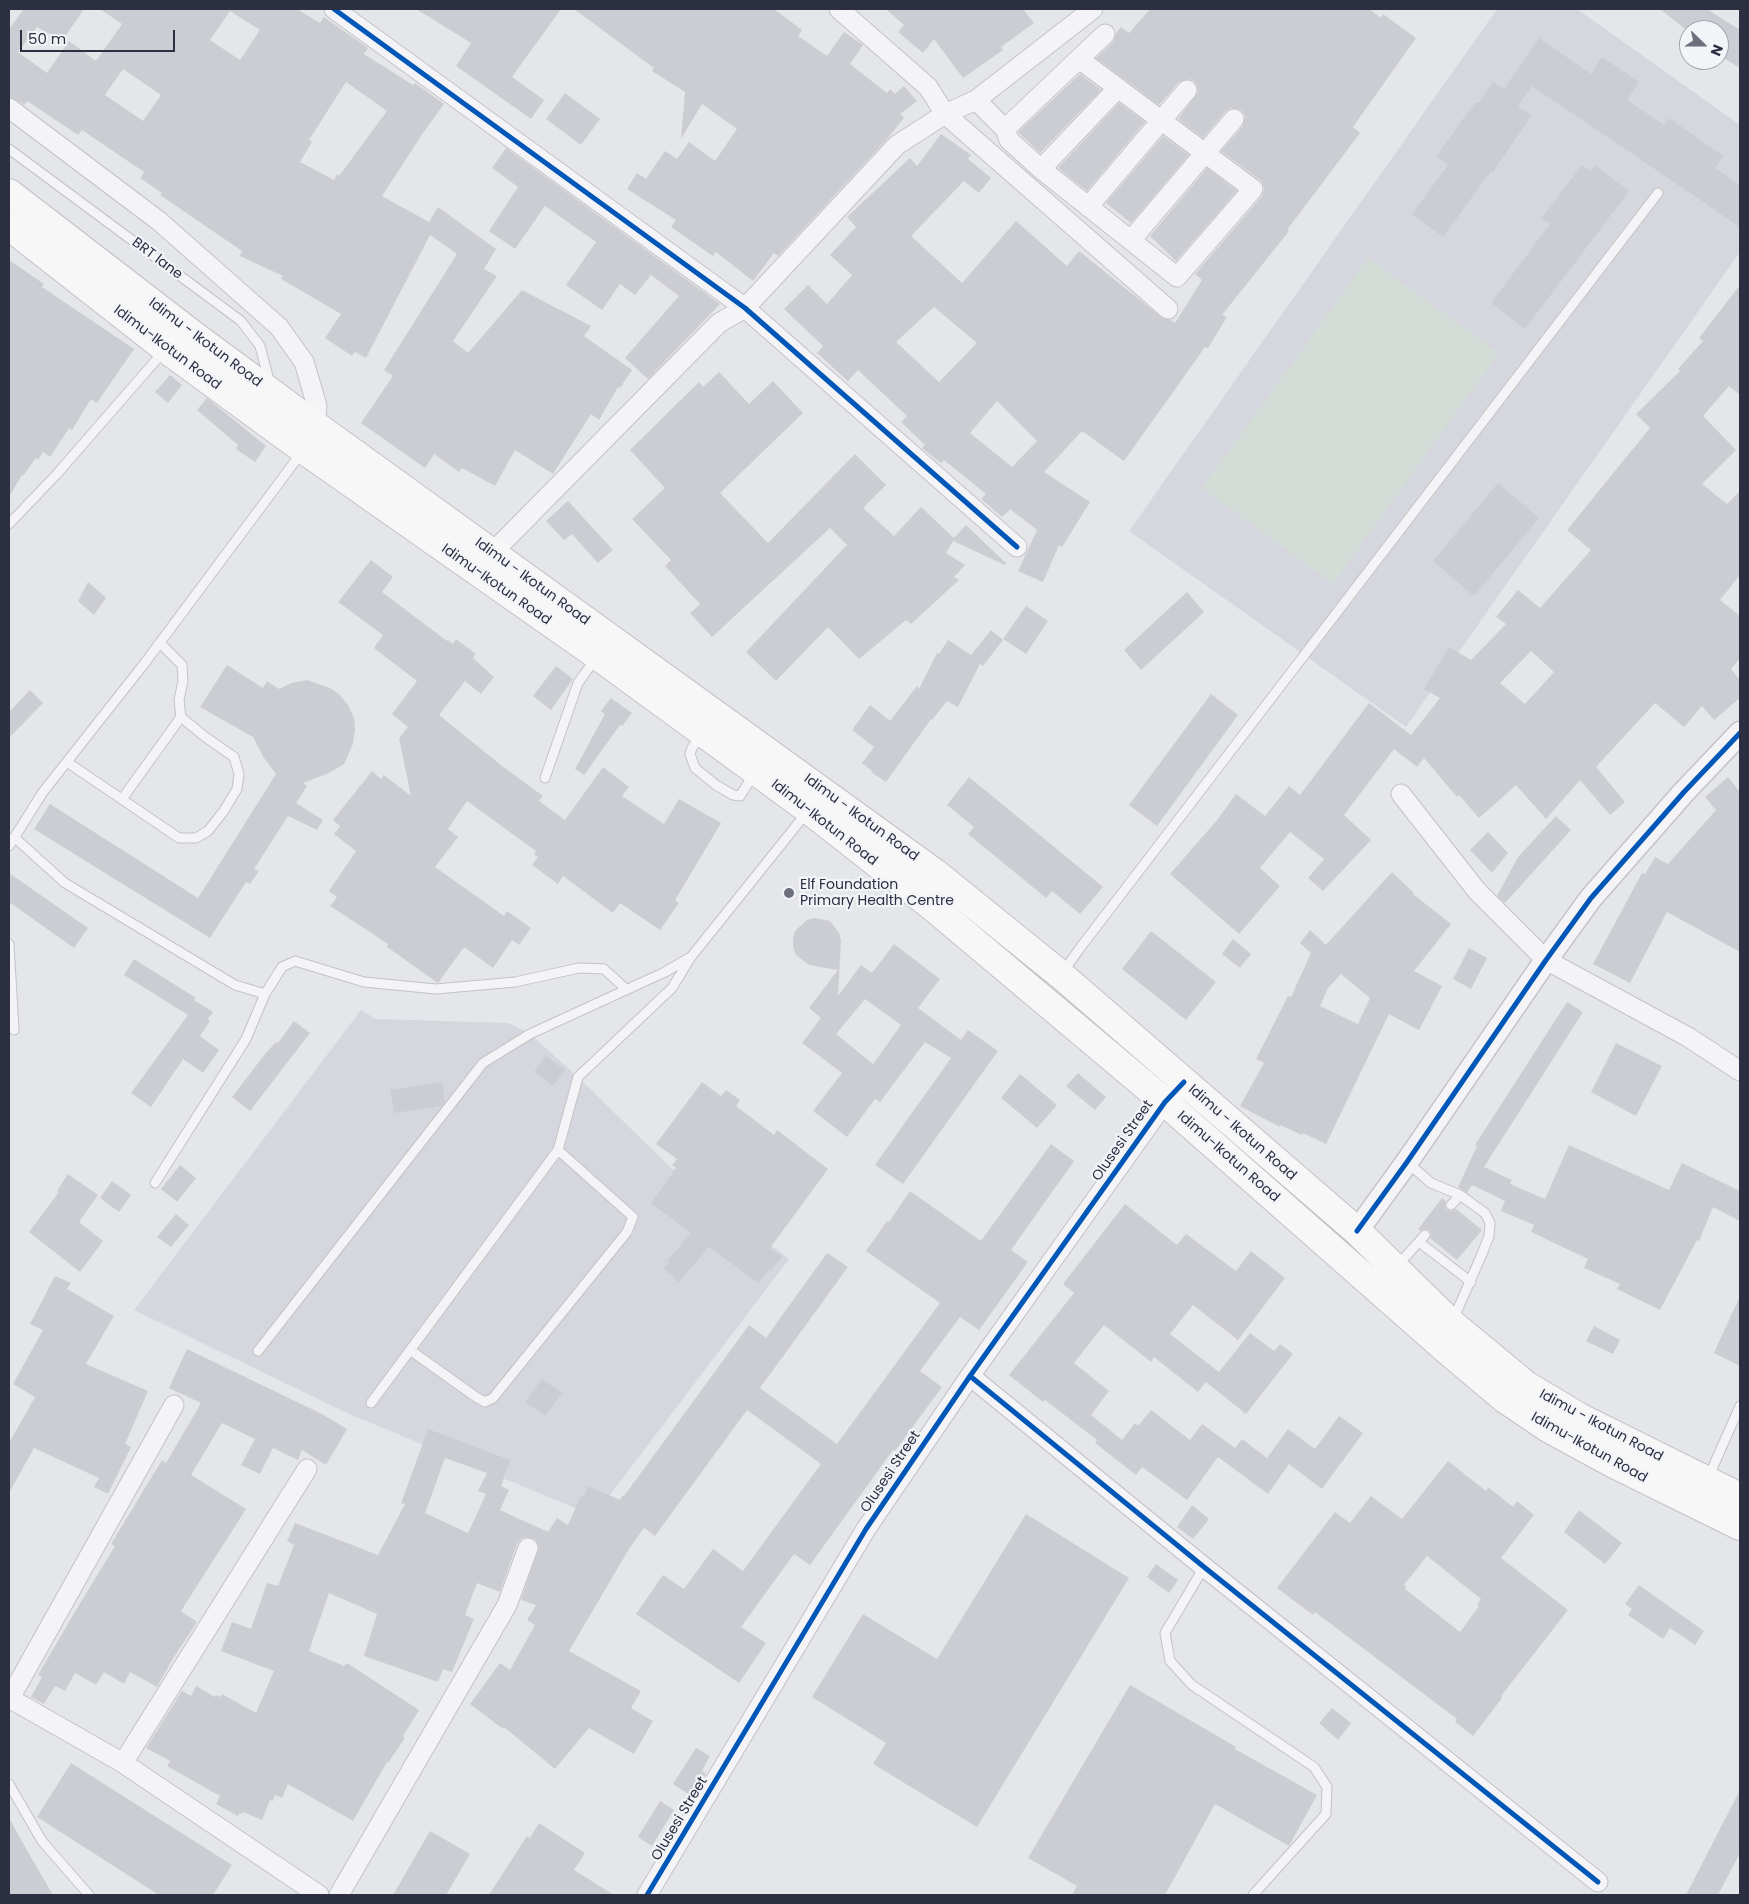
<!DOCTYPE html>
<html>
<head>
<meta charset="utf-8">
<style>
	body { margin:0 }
	#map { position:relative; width:1749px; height:1904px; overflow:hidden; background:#e5e6ea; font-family:Poppins,sans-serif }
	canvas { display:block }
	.frame { position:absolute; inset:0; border:10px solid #2c2f42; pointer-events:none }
	.north { position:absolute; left:1679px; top:20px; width:50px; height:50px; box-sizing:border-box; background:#f3f4f8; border:1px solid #a3a5af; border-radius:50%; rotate:112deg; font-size:14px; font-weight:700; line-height:20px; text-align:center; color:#2c2f42 }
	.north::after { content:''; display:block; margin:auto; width:18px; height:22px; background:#6d6f7d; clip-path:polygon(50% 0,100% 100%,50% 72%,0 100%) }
	.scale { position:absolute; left:20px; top:30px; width:155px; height:22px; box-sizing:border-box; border:2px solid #2c2f42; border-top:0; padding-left:6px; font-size:15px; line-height:18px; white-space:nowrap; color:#2c2f42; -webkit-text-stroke:4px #f3f4f8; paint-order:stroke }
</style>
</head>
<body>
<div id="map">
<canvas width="1749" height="1904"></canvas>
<div class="frame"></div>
<div class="north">N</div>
<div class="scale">50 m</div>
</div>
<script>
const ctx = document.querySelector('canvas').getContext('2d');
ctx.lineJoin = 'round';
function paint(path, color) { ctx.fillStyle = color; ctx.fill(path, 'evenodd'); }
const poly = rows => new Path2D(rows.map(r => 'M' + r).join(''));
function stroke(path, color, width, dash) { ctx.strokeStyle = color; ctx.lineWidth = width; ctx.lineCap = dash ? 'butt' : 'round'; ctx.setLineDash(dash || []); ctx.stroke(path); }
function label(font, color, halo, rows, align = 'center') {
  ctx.font = font + ' Poppins,sans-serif'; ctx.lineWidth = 4.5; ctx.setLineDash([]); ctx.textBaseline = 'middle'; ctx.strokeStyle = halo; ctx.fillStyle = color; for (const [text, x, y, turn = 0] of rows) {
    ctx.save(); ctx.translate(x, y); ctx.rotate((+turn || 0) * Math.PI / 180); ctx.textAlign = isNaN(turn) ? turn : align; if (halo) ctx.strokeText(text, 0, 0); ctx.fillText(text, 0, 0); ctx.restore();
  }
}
paint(poly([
	[1497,9,1577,9,1740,125,1740,252,1406,727,1129,531],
	[361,1010,376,1019,509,1023,529,1033,578,1077,669,1166,789,1259,594,1516,347,1413,134,1310]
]), '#d6d7de');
paint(poly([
	[1368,258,1499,353,1333,584,1202,488]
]), '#d3dcd6');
paint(poly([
	[24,9,84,9,62,41,37,27,18,52,47,73,69,41,96,61,122,24,100,9,297,9,320,23,324,17,368,48,364,54,413,85,415,83,444,104,423,133,382,196,429,222,438,207,496,249,484,269,497,276,453,341,468,353,522,290,591,326,584,336,632,370,620,388,618,387,599,420,591,414,553,474,515,450,495,486,462,468,459,472,434,454,425,468,361,423,393,376,384,370,457,254,430,235,366,358,355,352,352,356,325,338,341,314,281,279,283,276,240,256,242,251,160,195,162,193,140,178,144,172,82,130,78,135,27,101,24,105,15,99,9,97,9,29],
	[230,11,260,30,240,60,210,40],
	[123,69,161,95,143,121,105,95],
	[346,82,387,111,339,176,337,174,334,180,300,162,312,142,309,140],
	[416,9,561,9,512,77,544,100,531,119,456,66,471,43],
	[574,9,774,9,802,30,798,36,827,56,844,32,863,45,850,64,887,93,890,89,895,94,904,86,917,101,900,114,904,118,888,138,778,256,774,253,753,281,716,252,713,256,671,227,676,220,627,189,637,173,646,179,665,151,677,159,689,142,715,161,737,129,702,104,681,139,685,92,652,71,654,68],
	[886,9,1023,9,1034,23,1001,47,1003,50,963,78,934,39,923,53,898,32,904,25],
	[1150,9,1369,9,1381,18,1383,14,1416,38,1353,127,1360,133,1287,230,1289,231,1222,315,1227,317,1208,348,1205,347,1124,461,1082,431,1044,472,1090,502,1062,547,1059,545,1043,582,1018,571,1037,530,1010,509,1002,517,981,499,986,494,944,460,941,463,922,448,925,445,901,422,907,416,858,370,848,381,817,353,823,346,784,309,808,285,827,304,852,275,830,255,856,227,847,217,910,158,917,166,941,134,971,155,968,159,991,178,979,193,964,181,911,236,962,283,1016,221,1067,266,1079,251,1161,317,1171,320,1175,323,1202,280,1195,274,1262,196,1264,190,1263,184,1260,180,1221,151,1243,126,1245,116,1241,110,1231,108,1226,111,1203,138,1178,119,1198,92,1197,86,1194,81,1189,79,1179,82,1159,105,1096,58,1113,42,1116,33,1121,27,1129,33],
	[934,307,977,343,939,382,896,342],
	[997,401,1037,441,1012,467,970,433],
	[1660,9,1707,9,1740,30,1740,68,1719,55,1719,30,1689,30,1689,32],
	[1539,38,1591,74,1602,57,1639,82,1627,100,1664,125,1669,118,1723,156,1715,168,1740,185,1740,227,1532,86,1518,106,1531,116,1493,172,1491,171,1443,237,1412,214,1448,165,1437,156,1462,120,1476,102,1479,103,1493,82,1504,89],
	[1080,74,1101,90,1040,153,1018,132],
	[565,93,600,119,581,145,546,119],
	[1119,103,1145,122,1087,191,1058,168],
	[1163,136,1189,155,1131,223,1106,203],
	[506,148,720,304,648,379,625,358,679,296,651,275,635,295,620,284,602,310,566,285,596,242,545,206,515,249,489,231,518,187,492,168],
	[1582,165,1590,171,1595,165,1629,191,1525,329,1491,303,1550,224,1542,218],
	[1207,168,1237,191,1176,261,1150,236],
	[9,260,44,284,42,287,134,349,97,403,91,399,72,430,69,428,50,457,43,452,38,460,36,458,23,476,22,475,9,497],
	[1740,285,1740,395,1729,386,1703,416,1736,450,1702,484,1727,504,1740,491,1740,575,1720,600,1740,616,1740,658,1731,669,1740,680,1740,698,1714,720,1702,706,1684,727,1655,703,1596,767,1625,802,1610,815,1580,780,1546,819,1516,785,1479,818,1459,795,1457,797,1424,758,1417,767,1394,749,1344,815,1371,840,1323,891,1308,878,1324,859,1290,832,1260,868,1280,886,1239,934,1170,874,1218,819,1236,794,1265,816,1289,786,1300,795,1369,703,1411,735,1440,698,1424,689,1449,647,1471,660,1506,624,1496,617,1518,590,1540,608,1591,550,1567,530,1650,428,1636,414,1680,371,1678,369,1703,341,1699,338],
	[1531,651,1554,672,1525,704,1500,683],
	[719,372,749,404,773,381,803,413,720,493,768,543,855,454,886,485,863,508,894,536,921,507,954,538,966,525,1006,563,1005,565,953,541,946,553,965,565,954,577,959,580,911,624,906,620,859,659,828,627,776,681,746,652,847,545,830,528,712,637,690,613,700,604,665,566,671,560,632,519,665,488,630,450,699,382,703,387],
	[170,375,182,385,168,403,155,392],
	[207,398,266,446,255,462,236,449,238,445,197,410],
	[1498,483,1539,518,1474,596,1433,561],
	[568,501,613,550,598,563,572,534,564,540,546,521],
	[371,560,393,577,382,592,447,641,448,640,453,644,456,639,476,654,473,658,494,677,481,694,465,681,439,715,502,766,543,796,539,801,565,820,603,767,629,787,622,796,664,824,679,799,721,823,675,900,679,903,660,930,620,903,613,913,563,876,558,884,532,865,538,857,534,855,536,851,467,801,448,829,458,837,435,867,504,916,507,911,531,928,519,945,512,940,493,968,464,947,438,983,387,947,388,944,330,906,337,897,329,891,356,851,334,834,340,826,333,820,372,771,381,779,384,775,411,796,399,738,408,727,392,714,417,681,374,648,383,635,338,602],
	[88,582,106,598,94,615,78,601],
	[1187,592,1204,612,1141,670,1124,650],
	[1026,606,1048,621,1026,654,1003,639],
	[991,630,1003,640,983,666,980,664,958,707,947,701,932,720,931,719,886,782,871,772,872,771,862,763,874,747,852,730,870,705,890,721,917,686,919,689,937,653,939,654,948,640,971,655],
	[227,665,263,688,267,681,279,689,292,683,307,680,330,688,340,695,348,705,354,718,355,729,353,744,344,764,329,773,303,783,307,786,296,803,323,820,317,830,288,816,254,869,259,871,250,884,246,882,210,938,34,829,50,804,198,898,276,774,264,758,253,737,200,707],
	[556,666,573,679,551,710,533,696],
	[30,690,43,703,9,738,9,712],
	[1211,694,1238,715,1157,826,1129,805],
	[611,698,632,713,622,726,620,725,584,775,575,769,605,714,601,711],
	[969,777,1103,887,1080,914,1052,891,1046,898,968,834,974,827,947,805],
	[1728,777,1740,792,1740,952,1667,912,1630,983,1593,964,1642,873,1645,874,1655,857,1668,864,1716,810,1705,797],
	[1556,816,1571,830,1505,903,1497,896,1518,857],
	[1488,832,1508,853,1492,873,1470,850],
	[1392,872,1414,893,1413,894,1451,924,1414,971,1442,986,1419,1030,1389,1014,1326,1144,1303,1133,1302,1135,1280,1125,1280,1127,1240,1106,1264,1063,1256,1059,1288,996,1291,997,1311,953,1300,943,1310,930,1326,945],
	[1341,974,1370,998,1358,1024,1320,1006,1328,988],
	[9,873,88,928,74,948,9,902],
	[815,918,830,921,839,933,841,940,838,996,861,965,872,973,894,944,940,979,918,1008,961,1040,968,1030,998,1051,903,1184,875,1165,951,1058,925,1042,880,1102,875,1099,847,1137,813,1111,842,1073,802,1043,821,1018,809,1008,838,970,809,965,796,955,793,947,793,939,795,931,807,920],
	[865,999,901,1025,873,1064,836,1034],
	[1151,931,1216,982,1186,1020,1122,969],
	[1233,939,1251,954,1240,968,1222,954],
	[1469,948,1487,958,1471,989,1453,979],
	[134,959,196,998,194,1000,213,1012,208,1019,210,1021,200,1036,219,1050,203,1073,183,1059,151,1107,131,1093,188,1015,124,975],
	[1567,1002,1583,1012,1484,1167,1512,1180,1510,1184,1545,1199,1569,1145,1669,1190,1682,1163,1740,1191,1740,1221,1713,1207,1699,1241,1697,1240,1660,1310,1617,1289,1620,1284,1584,1268,1588,1259,1531,1232,1534,1225,1501,1211,1505,1201,1472,1185,1467,1193,1458,1187,1477,1146,1475,1145],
	[294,1021,310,1033,250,1111,232,1097,265,1054,276,1042,278,1043],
	[1616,1043,1662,1066,1636,1116,1591,1092],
	[546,1056,565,1070,553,1086,534,1072],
	[1078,1073,1106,1097,1095,1110,1066,1086],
	[1020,1074,1057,1105,1037,1128,1001,1098],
	[442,1082,445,1102,442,1106,394,1113,390,1090],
	[702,1082,721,1096,726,1090,740,1100,736,1106,774,1135,777,1130,828,1169,770,1248,782,1257,770,1271,769,1269,758,1283,709,1247,679,1282,664,1269,669,1263,667,1261,691,1233,651,1203,676,1168,672,1165,677,1159,656,1144],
	[1051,1144,1074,1161,1011,1250,1028,1262,979,1330,960,1317,920,1371,942,1387,895,1451,893,1450,810,1565,794,1554,741,1627,766,1643,739,1683,636,1614,663,1575,684,1589,713,1549,743,1571,821,1464,747,1410,655,1536,644,1528,629,1549,569,1651,641,1691,631,1708,653,1721,634,1754,589,1728,555,1769,504,1727,503,1729,470,1704,500,1663,510,1670,535,1625,527,1620,536,1605,521,1600,539,1547,536,1540,527,1537,521,1539,517,1544,500,1592,477,1583,465,1615,474,1619,452,1672,443,1669,438,1682,364,1656,377,1614,329,1593,309,1651,344,1666,347,1663,419,1710,403,1736,405,1738,388,1763,387,1762,353,1821,288,1784,282,1798,275,1795,273,1801,270,1800,262,1820,243,1812,242,1814,240,1813,238,1816,216,1804,220,1796,167,1766,170,1761,146,1748,182,1691,191,1696,196,1686,215,1697,216,1695,220,1697,222,1694,256,1713,274,1671,221,1651,232,1622,251,1629,267,1583,278,1586,294,1545,287,1541,295,1523,378,1555,405,1504,401,1503,428,1429,510,1460,501,1486,509,1490,500,1510,548,1532,557,1518,568,1525,581,1496,584,1497,588,1486,620,1500,623,1495,624,1496,749,1325,766,1338,827,1253,848,1267,760,1388,837,1444,940,1303,866,1251,887,1221,889,1222,910,1191,981,1241],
	[445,1458,487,1473,478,1491,486,1494,468,1533,425,1513],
	[180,1165,196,1178,177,1202,161,1189],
	[68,1174,98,1195,79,1222,103,1241,80,1272,29,1232,59,1192,57,1191],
	[112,1181,131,1195,119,1212,100,1198],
	[1442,1198,1446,1201,1445,1206,1447,1210,1452,1211,1456,1209,1482,1230,1457,1260,1430,1238,1431,1234,1429,1230,1424,1229,1421,1231,1418,1229],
	[1125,1204,1177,1245,1186,1234,1236,1271,1251,1251,1285,1278,1238,1340,1193,1305,1170,1334,1219,1372,1250,1333,1274,1351,1280,1344,1293,1354,1246,1414,1206,1382,1198,1392,1154,1357,1151,1362,1104,1325,1074,1363,1109,1391,1091,1415,1122,1440,1135,1423,1138,1426,1151,1410,1190,1440,1202,1424,1235,1448,1242,1439,1267,1458,1288,1429,1315,1449,1339,1416,1363,1433,1322,1489,1289,1464,1268,1494,1218,1457,1187,1500,1142,1467,1136,1475,1095,1443,1097,1440,1045,1400,1043,1402,1009,1375,1074,1293,1063,1284],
	[176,1214,189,1225,171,1247,157,1237],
	[55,1276,71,1283,67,1289,114,1316,86,1364,148,1391,125,1444,131,1447,108,1494,94,1487,99,1478,34,1448,9,1493,9,1443,35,1397,13,1384,43,1330,30,1324],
	[1740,1296,1740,1366,1714,1353],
	[1594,1326,1620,1340,1613,1354,1586,1341],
	[187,1349,322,1414,347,1429,326,1465,302,1450,298,1460,273,1448,260,1474,241,1465,255,1439,222,1423,191,1475,246,1509,181,1611,197,1622,172,1660,157,1687,130,1672,124,1684,104,1672,96,1685,75,1673,65,1691,55,1686,44,1704,31,1697,42,1677,38,1675,79,1605,115,1546,111,1544,162,1460,166,1463,201,1403,169,1388],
	[542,1379,562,1393,545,1416,525,1402],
	[1448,1461,1486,1491,1488,1487,1513,1507,1517,1501,1534,1515,1501,1558,1568,1610,1501,1696,1502,1698,1473,1736,1455,1722,1457,1719,1315,1612,1313,1615,1277,1588,1335,1512,1350,1523,1371,1496,1402,1519],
	[1427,1556,1481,1599,1477,1605,1479,1606,1460,1632,1405,1589,1407,1587,1404,1585],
	[1192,1505,1209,1519,1193,1539,1177,1527],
	[1579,1510,1622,1543,1605,1564,1564,1532],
	[1026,1514,1129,1578,977,1827,873,1764,886,1743,812,1697,863,1614,937,1659],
	[1156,1564,1178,1580,1169,1593,1147,1577],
	[1639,1585,1704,1631,1695,1645,1670,1628,1663,1639,1628,1615,1632,1609,1625,1604],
	[1130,1685,1236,1747,1235,1749,1317,1795,1289,1846,1215,1804,1165,1895,1072,1895,1077,1886,1028,1858],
	[1332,1708,1351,1723,1338,1740,1319,1723],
	[696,1748,710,1756,702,1771,706,1774,693,1797,673,1784],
	[71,1763,232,1865,213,1895,159,1895,37,1817],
	[1740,1790,1740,1853,1718,1895,1686,1895],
	[660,1801,674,1810,652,1846,638,1837],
	[9,1818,28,1852,53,1895,9,1895],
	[539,1823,585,1853,574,1870,614,1895,489,1895,527,1836,530,1838],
	[430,1831,470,1854,446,1895,393,1895]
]), '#cccdd2');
const service = poly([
	[9,149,241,321,260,346,270,384],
	[9,524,56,475,164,351],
	[701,734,692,748,690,754,695,768,716,785,733,795,740,796,754,774],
	[67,762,179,838,196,838,208,831,223,812,237,789,239,774,234,757,204,736,181,717,179,700,183,681,182,665,160,643],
	[545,778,578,683,596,658],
	[122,799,181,717],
	[14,837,65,883,235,985,265,994,282,967,295,961,364,982,436,989,515,982,579,968,604,969,627,990],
	[9,846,43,792,144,664,302,452],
	[9,944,14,1030],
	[1063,972,1080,948,1658,193],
	[1407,1162,1431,1183,1460,1195,1485,1213,1490,1223,1489,1236,1482,1254,1453,1320],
	[155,1183,246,1039,265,994],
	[1451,1205,1460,1195],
	[1419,1242,1471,1282],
	[1397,1266,1425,1235],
	[410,1350,476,1397,485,1402,493,1398,627,1232,633,1217,558,1150],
	[258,1351,483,1063,530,1034,665,972,689,958],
	[371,1403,558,1150,578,1077,672,988,691,957,808,811],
	[1708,1478,1740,1406],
	[1204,1567,1165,1633,1170,1661,1192,1685,1314,1767,1327,1787,1326,1814,1253,1895],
	[9,1784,42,1841,89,1895]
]);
const minor = poly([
	[334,9,745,308,1017,547],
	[839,9,928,87,945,114,1168,309],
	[976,100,1005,129,1105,34],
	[9,108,159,221,279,327,304,362,317,406,315,425],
	[1005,129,1009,140,1041,169,1177,277,1253,189,1079,59],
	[1041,169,1118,88],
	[1088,207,1187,90],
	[1131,240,1234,119],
	[492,553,719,323,745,308,897,145,945,114,976,100,1093,9],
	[1401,794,1477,891,1546,960,1688,1037,1740,1071],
	[970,1376,1204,1567,1598,1882],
	[9,1698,123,1763,319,1895],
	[10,1698,174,1405],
	[123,1763,307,1469],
	[339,1895,507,1605,528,1548],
	[647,1895,866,1529,970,1376,1165,1102,1172,1094]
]);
const tertiary = poly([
	[1357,1231,1407,1162,1546,960,1591,898,1684,792,1740,733]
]);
const primary = poly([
	[9,193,192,334,315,425,935,873,1061,975,1357,1231,1451,1323,1526,1385,1581,1418,1740,1497],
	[9,226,166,349,304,450,598,656,809,810,934,908,1165,1102,1448,1351,1505,1399,1548,1428,1614,1464,1740,1526]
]);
stroke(service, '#c2c3c6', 11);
stroke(minor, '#c2c3c6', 21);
stroke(tertiary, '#c2c3c6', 25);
stroke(primary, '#c2c2c7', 30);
stroke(service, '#f4f4f6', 9);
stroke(minor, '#f4f4f6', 19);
stroke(tertiary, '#f4f4f6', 22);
stroke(primary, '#f7f7f8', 28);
stroke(poly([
	[334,9,745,308,1017,547],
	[1357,1231,1407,1162,1546,960,1591,898,1684,792,1740,733],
	[970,1376,1204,1567,1598,1882],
	[647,1895,866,1529,970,1376,1165,1102,1184,1082]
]), '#0057b8', 5);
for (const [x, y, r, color] of [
	[789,893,6,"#6d6f7d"]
]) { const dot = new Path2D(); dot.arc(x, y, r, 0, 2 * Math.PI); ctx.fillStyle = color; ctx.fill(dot); stroke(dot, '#f3f4f8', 2); }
label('14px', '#2c2f42', '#f3f4f8', [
	["BRT lane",157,259,37],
	["Idimu - Ikotun Road",205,343,37],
	["Idimu-Ikotun Road",167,348,37],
	["Idimu - Ikotun Road",532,582,36],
	["Idimu-Ikotun Road",496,585,35],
	["Idimu - Ikotun Road",861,818,36],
	["Idimu-Ikotun Road",824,823,38],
	["Idimu - Ikotun Road",1242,1133,41],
	["Olusesi Street",1123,1141,-55],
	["Idimu-Ikotun Road",1228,1157,41],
	["Idimu - Ikotun Road",1601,1426,28],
	["Idimu-Ikotun Road",1589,1448,29],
	["Olusesi Street",891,1472,-56],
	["Olusesi Street",680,1819,-59]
]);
label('14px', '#2c2f42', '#f3f4f8', [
	["Elf Foundation",800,885],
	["Primary Health Centre",800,901]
], 'left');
</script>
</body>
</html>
